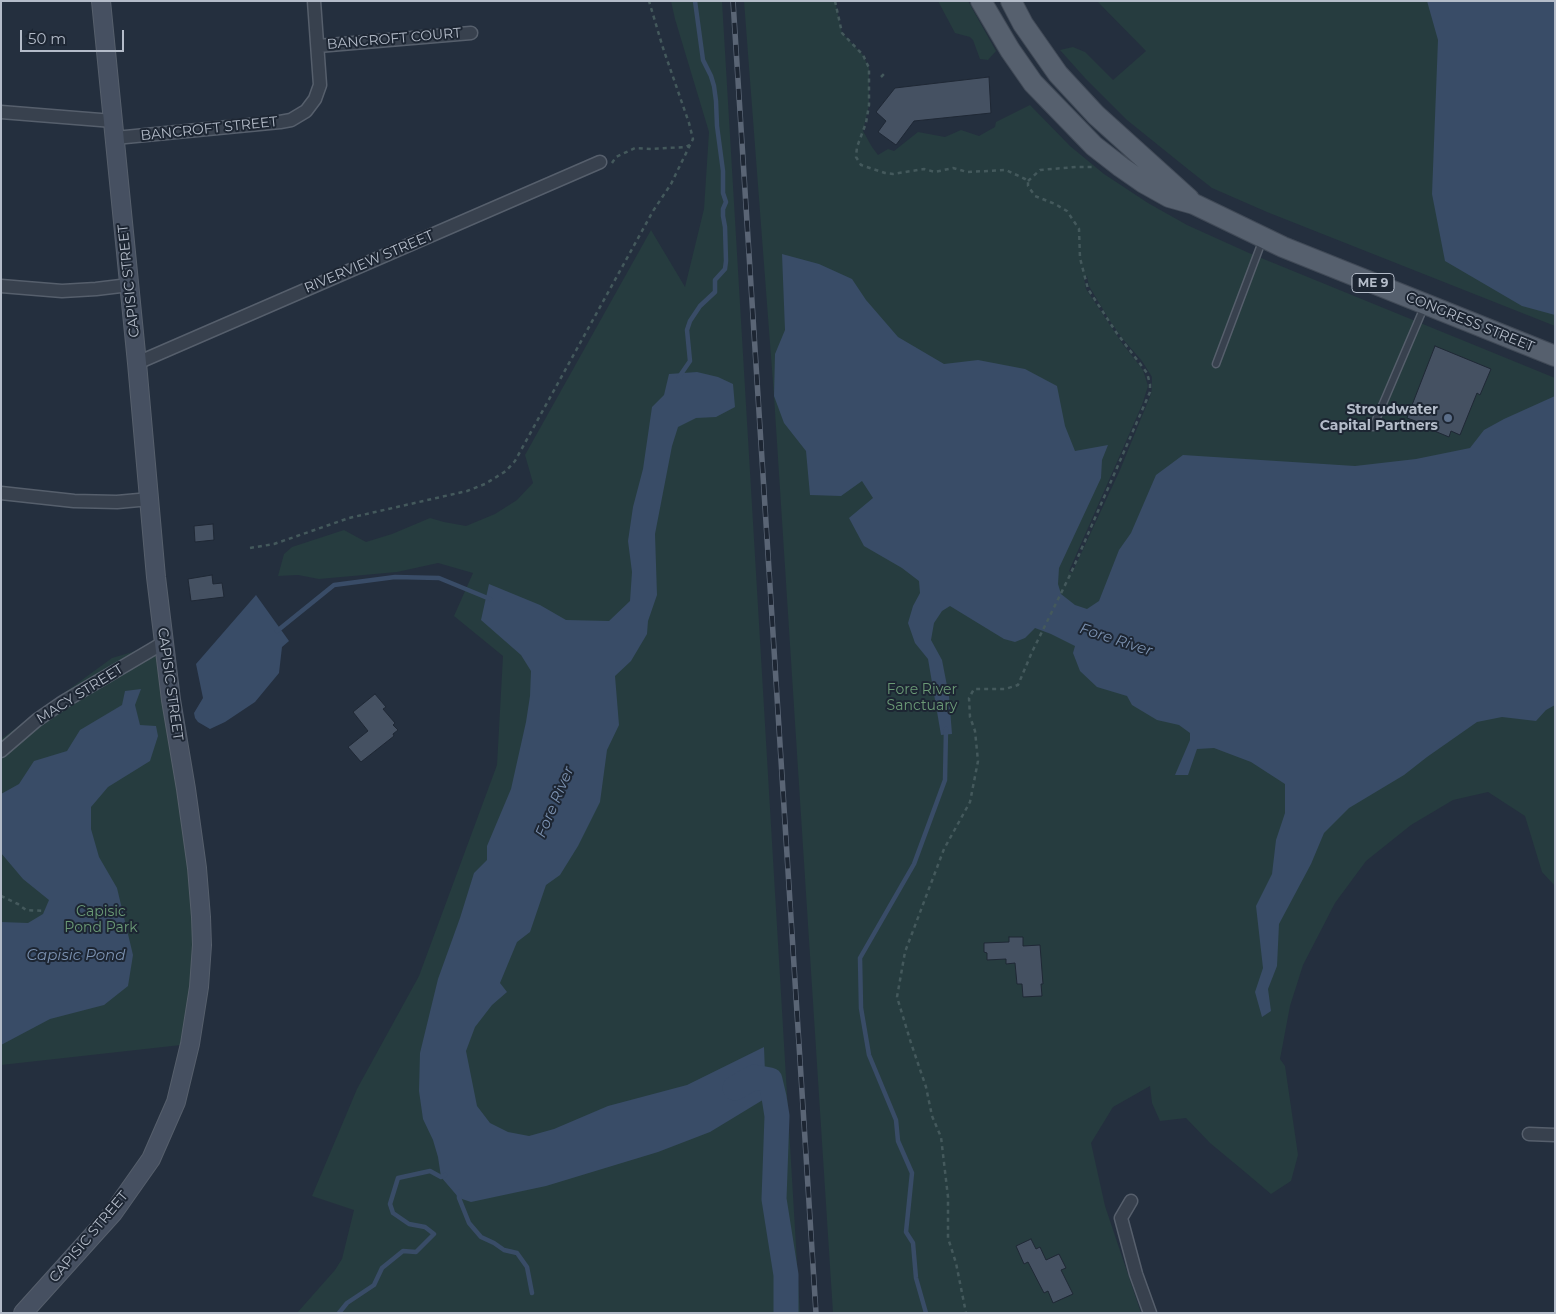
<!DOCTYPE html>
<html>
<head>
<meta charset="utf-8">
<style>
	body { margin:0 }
	#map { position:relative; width:1556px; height:1314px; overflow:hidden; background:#242f3e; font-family:Montserrat,sans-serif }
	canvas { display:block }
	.frame { position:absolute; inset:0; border:2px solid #b4bcc9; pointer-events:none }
	.scale { position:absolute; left:20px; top:30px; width:104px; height:22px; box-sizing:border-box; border:2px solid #b4bcc9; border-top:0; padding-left:6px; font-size:15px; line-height:18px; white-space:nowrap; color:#b4bcc9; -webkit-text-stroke:4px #1d2633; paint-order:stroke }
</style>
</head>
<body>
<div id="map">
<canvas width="1556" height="1314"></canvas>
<div class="frame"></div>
<div class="scale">50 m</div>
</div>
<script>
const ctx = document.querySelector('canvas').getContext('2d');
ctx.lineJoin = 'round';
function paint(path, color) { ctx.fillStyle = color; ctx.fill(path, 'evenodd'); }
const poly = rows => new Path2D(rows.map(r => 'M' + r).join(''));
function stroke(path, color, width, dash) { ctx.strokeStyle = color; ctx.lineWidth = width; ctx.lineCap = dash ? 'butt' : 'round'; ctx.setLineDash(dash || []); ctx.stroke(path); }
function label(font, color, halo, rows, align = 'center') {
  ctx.font = font + ' Montserrat,sans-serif'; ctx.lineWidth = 4; ctx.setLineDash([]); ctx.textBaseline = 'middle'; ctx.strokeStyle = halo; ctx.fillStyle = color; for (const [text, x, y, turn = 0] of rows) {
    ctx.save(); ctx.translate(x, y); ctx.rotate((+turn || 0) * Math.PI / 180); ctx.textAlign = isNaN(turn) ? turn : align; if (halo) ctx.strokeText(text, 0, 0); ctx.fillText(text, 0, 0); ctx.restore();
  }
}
paint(poly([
	[671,1,722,1,800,1313,297,1313,335,1270,342,1259,354,1210,312,1196,357,1089,419,976,497,765,503,656,454,616,473,573,438,563,397,572,319,579,298,575,278,576,284,554,292,547,344,530,366,542,392,534,430,518,444,522,466,526,495,514,517,500,533,483,525,455,651,230,685,287,704,209,709,132,675,19],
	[744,1,835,1,842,33,863,55,869,68,869,105,863,131,872,147,878,155,888,149,894,151,918,132,945,137,961,130,979,136,995,127,996,122,1030,105,1070,146,1104,174,1148,203,1187,225,1249,253,1555,378,1555,886,1542,872,1525,816,1488,792,1453,800,1411,825,1366,861,1335,903,1303,965,1290,1006,1280,1059,1285,1066,1298,1155,1291,1181,1271,1194,1245,1172,1210,1143,1186,1118,1160,1121,1152,1103,1150,1086,1113,1107,1091,1143,1105,1206,1141,1313,833,1313,774,396],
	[1087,276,1089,286,1110,321,1122,338,1142,361,1152,377,1152,386,1151,394,1120,470,1072,573,1069,571,1142,405,1148,386,1143,370,1122,343,1086,289,1084,278],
	[938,1,968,1,996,51,988,60,980,59,973,40,970,37,955,33],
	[1097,1,1555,1,1555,326,1267,212,1212,188,1189,170,1127,120,1085,78,1060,50,1073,47,1085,52,1113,80,1146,51],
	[163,643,197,868,190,1044,1,1065,1,739,112,658]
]), '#263c3f');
paint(poly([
	[1427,1,1555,1,1555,315,1522,306,1445,261,1432,194,1438,40],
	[782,254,819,264,852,279,866,300,898,337,944,364,978,360,1025,369,1057,386,1065,426,1075,451,1108,445,1102,460,1101,478,1059,568,1058,584,1061,594,1075,605,1087,609,1099,601,1119,550,1131,533,1156,475,1183,455,1355,466,1416,459,1470,448,1484,430,1504,419,1555,396,1555,705,1546,710,1536,721,1502,717,1477,722,1427,757,1404,775,1349,808,1324,833,1311,864,1279,924,1277,966,1268,989,1271,1011,1262,1017,1255,992,1263,968,1256,906,1272,874,1276,840,1285,813,1285,784,1251,762,1214,748,1197,749,1188,775,1175,775,1190,740,1190,733,1179,725,1157,720,1132,705,1127,696,1097,687,1080,671,1073,653,1075,646,1051,634,1035,628,1025,638,1015,642,1004,639,950,606,942,611,934,623,931,640,942,660,949,696,952,734,941,735,928,659,915,643,908,623,913,606,920,593,919,581,902,568,864,546,849,518,873,498,862,481,841,496,810,495,806,451,784,423,774,396,775,354,785,330],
	[697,372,718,377,733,384,735,407,716,417,696,418,678,427,672,446,655,534,657,595,648,621,647,634,631,661,615,676,619,725,607,750,600,802,578,846,560,875,546,885,530,932,517,942,500,983,507,992,492,1005,475,1027,466,1051,477,1106,490,1123,508,1132,529,1136,554,1129,608,1106,687,1085,764,1047,766,1098,710,1132,658,1152,546,1186,471,1202,459,1198,441,1177,438,1157,433,1140,423,1119,419,1091,420,1053,438,979,460,918,474,873,487,860,487,846,511,789,526,722,530,696,531,671,521,655,481,620,489,584,540,605,566,620,609,621,630,601,632,572,628,541,633,507,643,469,652,407,664,395,669,374],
	[256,595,289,641,282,647,279,673,255,702,225,722,210,729,198,722,195,718,194,713,203,698,196,664],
	[141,689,135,705,140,725,156,726,158,736,150,761,108,787,91,807,91,829,99,857,117,888,133,955,128,986,104,1005,50,1019,1,1045,1,922,28,923,43,914,49,900,23,879,1,853,1,794,19,784,34,761,67,751,80,730,122,705,125,691]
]), '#394c67');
stroke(poly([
	[679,377,690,361,687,330,690,321,700,306,715,292,715,280,725,269,726,261,725,227,723,216,723,209,726,202,723,193,723,171,717,126,716,101,714,86,711,76,703,60,695,1],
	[277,631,334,585,395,577,439,578,490,599],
	[459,1192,459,1198,469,1223,481,1237,494,1243,504,1250,517,1253,527,1267,532,1293],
	[339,1313,347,1303,374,1285,382,1268,403,1251,416,1252,434,1234,425,1227,409,1224,393,1213,390,1204,398,1178,430,1171,441,1177,445,1175],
	[926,1313,916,1278,913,1243,906,1232,912,1173,898,1141,896,1120,869,1055,861,1008,860,958,914,864,945,780,946,729]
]), '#394c67', 4.5);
stroke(poly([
	[735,1088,754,1077,770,1080,774,1097,777,1116,774,1199,786,1275,786,1313]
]), '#394c67', 25);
const building = poly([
	[989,77,991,113,914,121,896,145,878,132,886,121,876,112,895,88,989,77],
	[1435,346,1491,369,1480,395,1477,393,1460,435,1451,431,1449,437,1420,425,1421,423,1407,418,1435,346],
	[213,524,214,540,195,542,194,526,213,524],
	[212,575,213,584,222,583,224,597,191,601,188,579,212,575],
	[375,694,386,707,383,709,395,723,393,725,398,730,393,734,394,736,361,762,348,747,368,731,353,712,375,694],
	[1009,937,1023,937,1023,946,1040,945,1043,984,1041,984,1042,996,1023,997,1022,984,1017,984,1015,963,1006,964,1006,959,987,960,987,953,984,952,984,943,1009,942,1009,937],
	[1031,1239,1036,1249,1040,1247,1046,1260,1059,1254,1066,1268,1061,1270,1073,1294,1053,1303,1048,1291,1044,1293,1028,1262,1024,1264,1016,1246,1031,1239]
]);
paint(building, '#455162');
stroke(building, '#1f2835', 1);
const lane = poly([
	[1216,364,1263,239],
	[1373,427,1425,305]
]);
const street = poly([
	[318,46,471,33],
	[1,112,113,121],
	[115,138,280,122,291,120,306,111,315,99,320,85,314,1],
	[1,286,62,291,96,289,129,285],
	[137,363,600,162],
	[1,493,74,501,117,502,150,499],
	[1,751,37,720,63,702,163,643],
	[1529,1134,1555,1135],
	[1131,1201,1121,1218,1136,1274,1150,1313]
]);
const secondary = poly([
	[23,1313,113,1213,151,1159,176,1102,190,1044,199,987,202,945,201,917,197,868,186,789,171,700,156,577,137,363,101,1]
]);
const primary = poly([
	[981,1,1010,50,1033,83,1094,146,1121,167,1144,183,1169,197,1194,204,1283,247,1555,356],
	[1011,1,1023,24,1058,74,1096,115,1189,199]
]);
stroke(lane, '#565f6c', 9);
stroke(street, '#565f6c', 15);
stroke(secondary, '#565f6c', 20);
stroke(primary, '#414a57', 22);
stroke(poly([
	[835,1,842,33,863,55,869,68,869,105,866,123,857,147,856,157,861,165,885,173,893,174,924,169,935,172,953,168,967,172,1006,170,1025,179,1028,181,1028,186,1035,196,1055,204,1067,211,1079,229,1080,258,1088,289,1116,332,1147,373,1150,384,1150,392,1071,573,1032,652,1018,685,1005,689,974,689,969,698,970,717,975,731,978,761,970,802,944,849,905,952,897,997,911,1043,926,1087,932,1116,941,1137,948,1197,948,1238,956,1263,966,1313],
	[881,77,885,73],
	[612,163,616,157,635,148,652,149,685,147,690,145,693,139,689,123,663,48,649,1],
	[1028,181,1040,170,1076,167,1092,167],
	[250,548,274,544,349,518,467,491,485,484,506,471,515,461,653,211,671,184,690,145],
	[1,896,18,904,26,910,45,911]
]), '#44595c', 2.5, [4, 4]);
stroke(lane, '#38414e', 6);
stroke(street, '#38414e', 12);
stroke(secondary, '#465061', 18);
stroke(primary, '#56606e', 20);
const rail = poly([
	[733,1,816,1313]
]);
stroke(rail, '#5a6575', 5.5);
stroke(rail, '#1d2633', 4, [11]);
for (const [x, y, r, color] of [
	[1448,418,5,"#5c6f8a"]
]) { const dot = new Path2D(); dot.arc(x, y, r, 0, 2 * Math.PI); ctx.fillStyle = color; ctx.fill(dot); stroke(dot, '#1d2633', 2); }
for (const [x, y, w] of [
	[1373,283,42]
]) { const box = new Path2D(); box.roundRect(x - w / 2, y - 9.5, w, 19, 4); ctx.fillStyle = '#1d2633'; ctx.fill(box); stroke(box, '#b4bcc9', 1); }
label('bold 12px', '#b4bcc9', null, [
	["ME 9",1373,283]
]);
label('14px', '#b4bcc9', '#1d2633', [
	["BANCROFT COURT",394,39,-5],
	["BANCROFT STREET",209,129,-6],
	["RIVERVIEW STREET",369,262,-23],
	["CAPISIC STREET",129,281,-96],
	["CONGRESS STREET",1470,322,22],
	["CAPISIC STREET",170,684,82],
	["MACY STREET",80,694,-32],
	["CAPISIC STREET",89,1237,-50]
]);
label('bold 14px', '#b4bcc9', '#1d2633', [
	["Stroudwater",1438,410],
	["Capital Partners",1438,426]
], 'right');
label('14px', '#6b9a76', '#1d2633', [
	["Fore River",922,690],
	["Sanctuary",922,706],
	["Capisic",101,912],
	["Pond Park",101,928]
]);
label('italic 15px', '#7c92b1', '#1d2633', [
	["Fore River",1116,640,18],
	["Fore River",555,802,-67],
	["Capisic Pond",76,956]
]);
</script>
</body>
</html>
